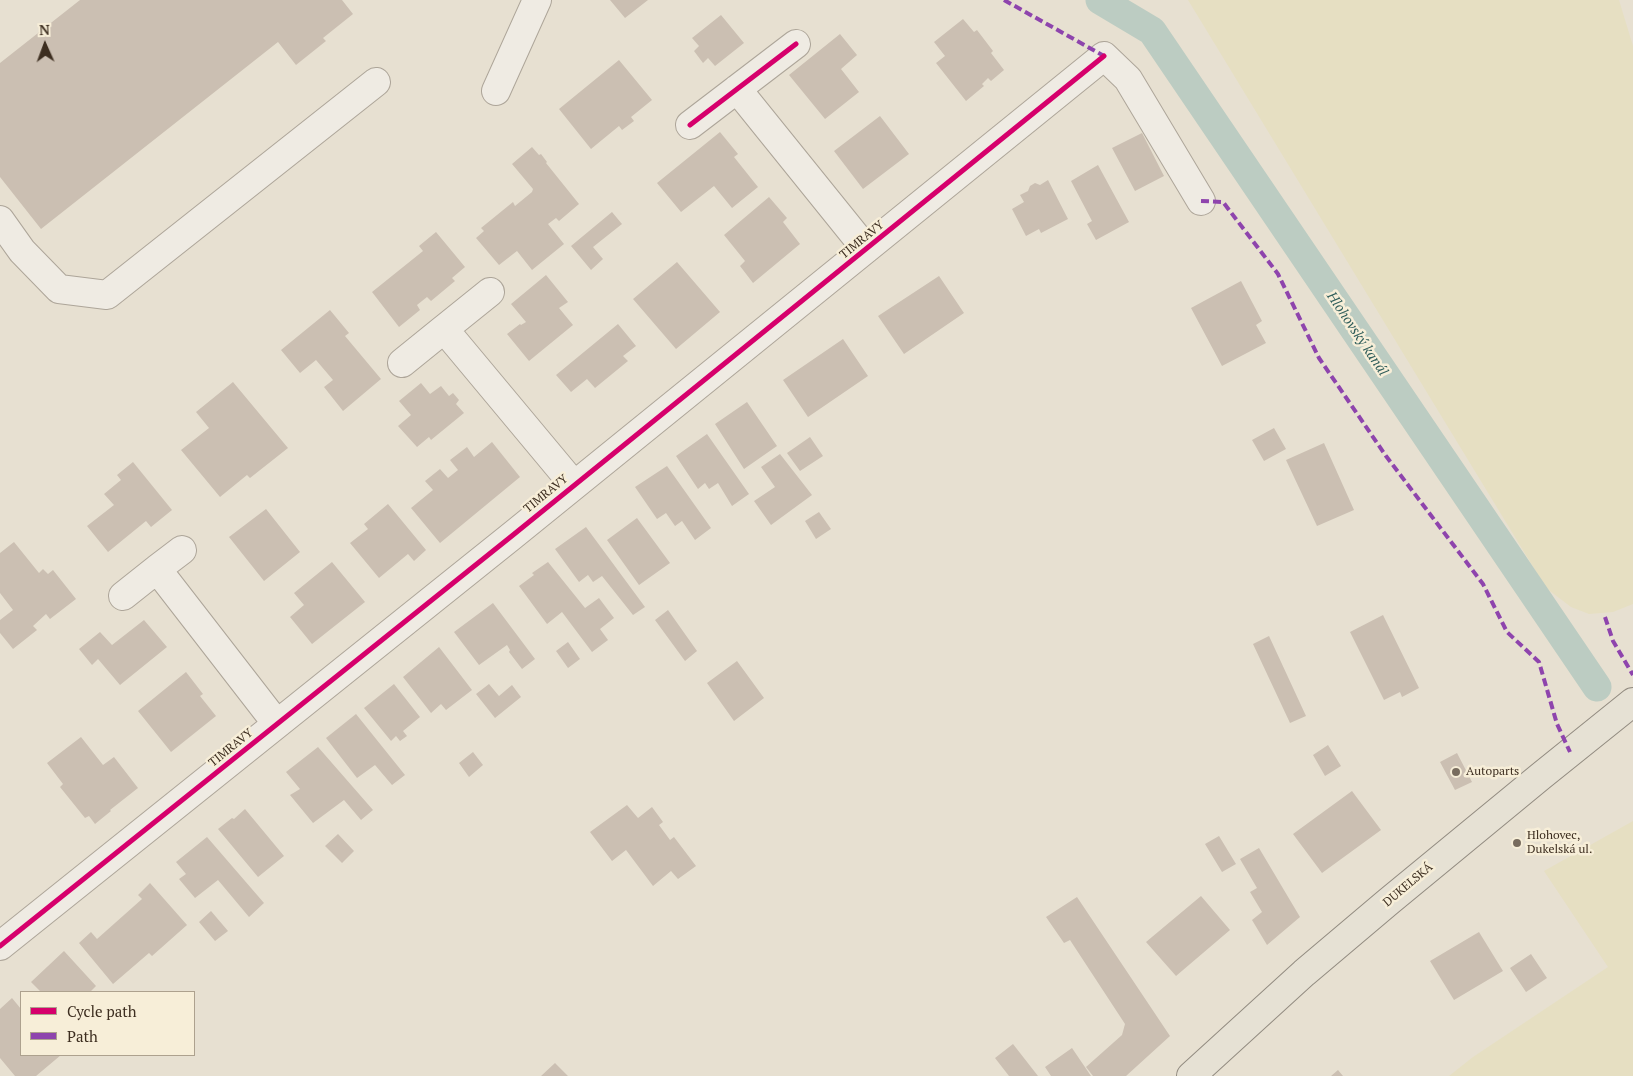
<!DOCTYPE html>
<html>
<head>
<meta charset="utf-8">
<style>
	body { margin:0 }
	#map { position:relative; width:1633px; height:1076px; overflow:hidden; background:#e7e0d1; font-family:"PT Serif",serif }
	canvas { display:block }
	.legend { position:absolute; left:20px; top:991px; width:175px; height:65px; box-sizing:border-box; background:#f7eed8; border:1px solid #ada18e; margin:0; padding:6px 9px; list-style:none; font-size:15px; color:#3d2e20 }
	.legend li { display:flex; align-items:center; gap:10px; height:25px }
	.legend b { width:25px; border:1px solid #ada18e }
	.north { position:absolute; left:20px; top:20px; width:50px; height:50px; -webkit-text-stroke:4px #f7eed8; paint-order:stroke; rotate:358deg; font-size:14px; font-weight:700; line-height:20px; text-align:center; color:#3d2e20 }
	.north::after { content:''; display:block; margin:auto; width:18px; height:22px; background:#3d2e20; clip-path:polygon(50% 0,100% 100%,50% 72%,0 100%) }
</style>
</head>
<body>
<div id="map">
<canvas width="1633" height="1076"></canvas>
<ul class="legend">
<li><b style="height:6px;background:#d6006c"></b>Cycle path</li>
<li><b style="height:6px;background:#8e44ad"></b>Path</li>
</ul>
<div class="north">N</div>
</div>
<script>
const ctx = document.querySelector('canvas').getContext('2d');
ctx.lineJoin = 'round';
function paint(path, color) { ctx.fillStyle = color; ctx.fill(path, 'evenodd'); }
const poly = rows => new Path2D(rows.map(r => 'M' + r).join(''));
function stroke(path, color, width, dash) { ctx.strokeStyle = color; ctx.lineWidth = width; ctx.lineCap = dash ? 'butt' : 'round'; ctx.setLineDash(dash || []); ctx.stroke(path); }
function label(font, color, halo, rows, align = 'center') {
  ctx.font = font + ' "PT Serif",serif'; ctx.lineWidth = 5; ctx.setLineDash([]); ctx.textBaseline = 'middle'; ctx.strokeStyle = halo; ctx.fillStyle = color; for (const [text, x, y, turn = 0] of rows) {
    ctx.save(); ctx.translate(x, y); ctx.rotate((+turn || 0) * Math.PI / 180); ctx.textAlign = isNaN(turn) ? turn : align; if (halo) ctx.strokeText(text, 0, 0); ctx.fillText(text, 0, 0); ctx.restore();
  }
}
paint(poly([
	[1188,0,1619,0,1633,46,1633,604,1613,612,1589,614,1571,607,1546,588],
	[1633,821,1633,1076,1449,1076,1473,1057,1608,967,1544,871]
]), '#e6dfc2');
stroke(poly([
	[1100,0,1152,31,1597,687]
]), '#bcccc2', 29);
paint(poly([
	[80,0,342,0,353,14,323,38,326,41,296,65,278,42,41,229,0,177,0,63],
	[610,0,648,0,625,18],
	[721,15,744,43,715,66,708,58,703,63,694,51,699,46,692,38],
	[963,19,974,32,977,30,993,51,991,53,1004,70,991,81,988,78,982,84,984,86,966,101,936,63,945,56,934,42],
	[840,34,857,55,841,69,859,92,825,119,789,75],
	[619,60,652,100,631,117,634,121,622,130,619,126,591,149,559,109],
	[880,116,909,154,863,189,834,151],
	[720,132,738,154,734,157,758,187,732,208,714,186,681,212,657,183],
	[1142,133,1164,176,1135,191,1112,148],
	[532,147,539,155,541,154,547,162,546,163,579,204,559,221,556,218,548,224,564,244,532,270,517,251,499,265,476,238,484,231,481,228,513,202,515,206,532,192,533,189,512,164],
	[1098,165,1129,222,1096,240,1087,224,1092,221,1071,181],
	[1048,180,1068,219,1041,233,1039,229,1026,236,1012,209,1024,202,1020,195,1028,191,1030,186,1035,183,1040,185],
	[769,197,787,218,783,222,800,244,753,283,740,266,745,261,724,235],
	[612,212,622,224,593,247,603,259,591,270,571,246],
	[436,232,465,267,452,278,455,281,431,301,427,297,417,305,420,310,399,327,372,292,423,251,419,246],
	[677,262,720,312,676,349,633,299],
	[546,275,568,302,559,308,573,325,529,361,507,334,520,324,521,325,526,322,511,304],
	[939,276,964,313,904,354,878,316],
	[1241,281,1262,321,1256,325,1266,343,1222,366,1191,308],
	[330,310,349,333,345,336,381,379,343,411,324,387,333,380,316,360,300,373,281,350],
	[618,324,636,346,623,356,628,361,595,388,587,379,571,392,556,375],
	[843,339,868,376,808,417,783,380],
	[233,382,288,448,250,478,247,475,220,497,181,450,209,428,196,412],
	[421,383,430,394,441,386,449,396,453,393,459,400,456,404,464,413,431,440,429,437,417,447,398,426,411,415,399,401],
	[747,402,777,446,744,469,715,424],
	[1274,428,1286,449,1264,461,1252,440],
	[707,434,749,494,732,506,718,483,709,489,705,483,698,489,676,456],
	[810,437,823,456,800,471,787,453],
	[492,442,520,477,440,543,411,508,433,490,425,481,440,469,448,478,458,470,450,460,467,447,474,457],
	[1324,443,1354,510,1317,526,1286,460],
	[780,454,812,495,771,525,754,501,775,487,761,467],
	[133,462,172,510,151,527,146,521,108,552,87,526,114,505,104,494,121,480,117,475],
	[667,466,711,528,695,540,682,521,675,526,666,513,657,519,635,487],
	[388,504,426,550,414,561,408,554,379,578,350,543,368,529,364,524],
	[266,509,300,552,264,581,229,537],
	[819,512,831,529,816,539,805,521],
	[637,518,670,563,639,585,607,540],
	[586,527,645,607,633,615,602,576,593,582,588,575,579,582,555,549],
	[14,542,39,573,43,569,48,574,53,570,76,599,50,619,46,614,33,626,37,630,13,649,0,633,0,620,13,610,0,593,0,553],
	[332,562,365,602,312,644,290,617,304,605,294,593],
	[548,562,585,608,599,598,614,618,600,629,608,640,592,652,562,612,547,624,519,586,534,575,532,573],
	[493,603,535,659,522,669,509,652,510,650,507,645,479,665,454,632],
	[668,610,697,651,685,661,655,620],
	[1383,615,1419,688,1402,697,1400,692,1384,700,1350,632],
	[144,620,167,647,120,685,98,659,92,665,79,649,100,632,112,645],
	[1269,636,1306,716,1290,723,1253,644],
	[568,642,580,659,568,668,556,651],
	[439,647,472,690,446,710,441,704,431,713,403,677],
	[737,661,764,698,734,721,707,683],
	[186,672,203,694,200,696,216,716,171,752,138,711],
	[394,684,420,717,403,731,407,736,400,741,396,736,391,741,364,708],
	[489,684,499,696,512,685,521,697,495,718,476,694],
	[356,714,405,775,392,785,375,765,357,778,326,738],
	[81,737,103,765,114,757,138,788,110,810,111,811,95,824,89,816,85,818,60,787,63,784,47,763],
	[1328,745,1341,766,1325,776,1313,755],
	[318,747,373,810,361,820,344,800,313,823,290,795,300,789,286,772],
	[473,752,483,765,469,777,459,763],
	[1457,753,1472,782,1455,790,1440,762],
	[1352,791,1381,830,1322,873,1293,834],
	[627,805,638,818,652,807,663,822,659,825,670,840,674,837,696,866,678,879,671,871,653,886,626,850,612,861,590,832],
	[245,809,284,856,258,877,218,829,232,818,234,819],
	[338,834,354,851,342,863,325,846],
	[1219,836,1236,864,1222,872,1205,844],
	[207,837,264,903,249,917,218,880,195,898,179,879,186,874,176,862],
	[1259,848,1300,917,1267,945,1252,920,1262,912,1250,892,1257,888,1240,859],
	[150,883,187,925,152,956,149,953,113,984,79,943,91,932,97,939,142,899,138,895],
	[1201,896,1230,930,1176,976,1146,942],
	[1077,897,1170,1036,1126,1076,1093,1076,1086,1067,1122,1035,1125,1024,1070,940,1064,943,1046,917],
	[211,911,228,931,215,941,199,922],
	[1479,932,1503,971,1454,1000,1430,961],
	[64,951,96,986,90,992,41,992,31,982],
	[1531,954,1547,978,1526,992,1510,968],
	[12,998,21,1009,21,1055,61,1055,36,1076,15,1076,0,1058,0,1009],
	[1013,1044,1038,1076,1009,1076,995,1058],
	[1072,1048,1091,1076,1051,1076,1045,1067],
	[555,1063,568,1076,541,1076],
	[1338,1070,1343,1076,1331,1076]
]), '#cbbfb2');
const minor = poly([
	[737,89,866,249],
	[496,91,537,0],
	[690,125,796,44],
	[0,220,22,251,59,289,107,295,376,82],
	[444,329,490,292],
	[402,363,444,329,574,485],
	[182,550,157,569,277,724],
	[123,596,157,569],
	[0,946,513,535,1104,56,1128,79,1201,201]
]);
const major = poly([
	[1191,1076,1304,973,1388,902,1541,776,1633,702]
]);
stroke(minor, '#ada599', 30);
stroke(major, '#928b80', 30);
stroke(minor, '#efebe3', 28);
stroke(major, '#e6e1d4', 28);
stroke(poly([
	[1004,0,1104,56],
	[1201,201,1223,202,1278,274,1319,358,1386,456,1483,584,1507,632,1539,662,1557,724,1570,752],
	[1605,617,1613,641,1633,675]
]), '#8e44ad', 4, [8, 4]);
stroke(poly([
	[690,125,796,44],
	[0,946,513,535,1104,56]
]), '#d6006c', 5);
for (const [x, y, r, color] of [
	[1456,772,5,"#786c5e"],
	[1517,843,5,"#786c5e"]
]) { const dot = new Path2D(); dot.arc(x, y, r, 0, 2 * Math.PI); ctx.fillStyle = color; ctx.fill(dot); stroke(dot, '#f7eed8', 2); }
label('12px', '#3d2e20', '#f7eed8', [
	["TIMRAVY",862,240,-39],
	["TIMRAVY",546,494,-39],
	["TIMRAVY",231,748,-39],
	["DUKELSKÁ",1408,885,-40]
]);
label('12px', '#3d2e20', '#f7eed8', [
	["Autoparts",1466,772],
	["Hlohovec,",1527,836],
	["Dukelská ul.",1527,850]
], 'left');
label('italic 14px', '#2f5d5a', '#f7eed8', [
	["Hlohovský kanál",1357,334,56]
]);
</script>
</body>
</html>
